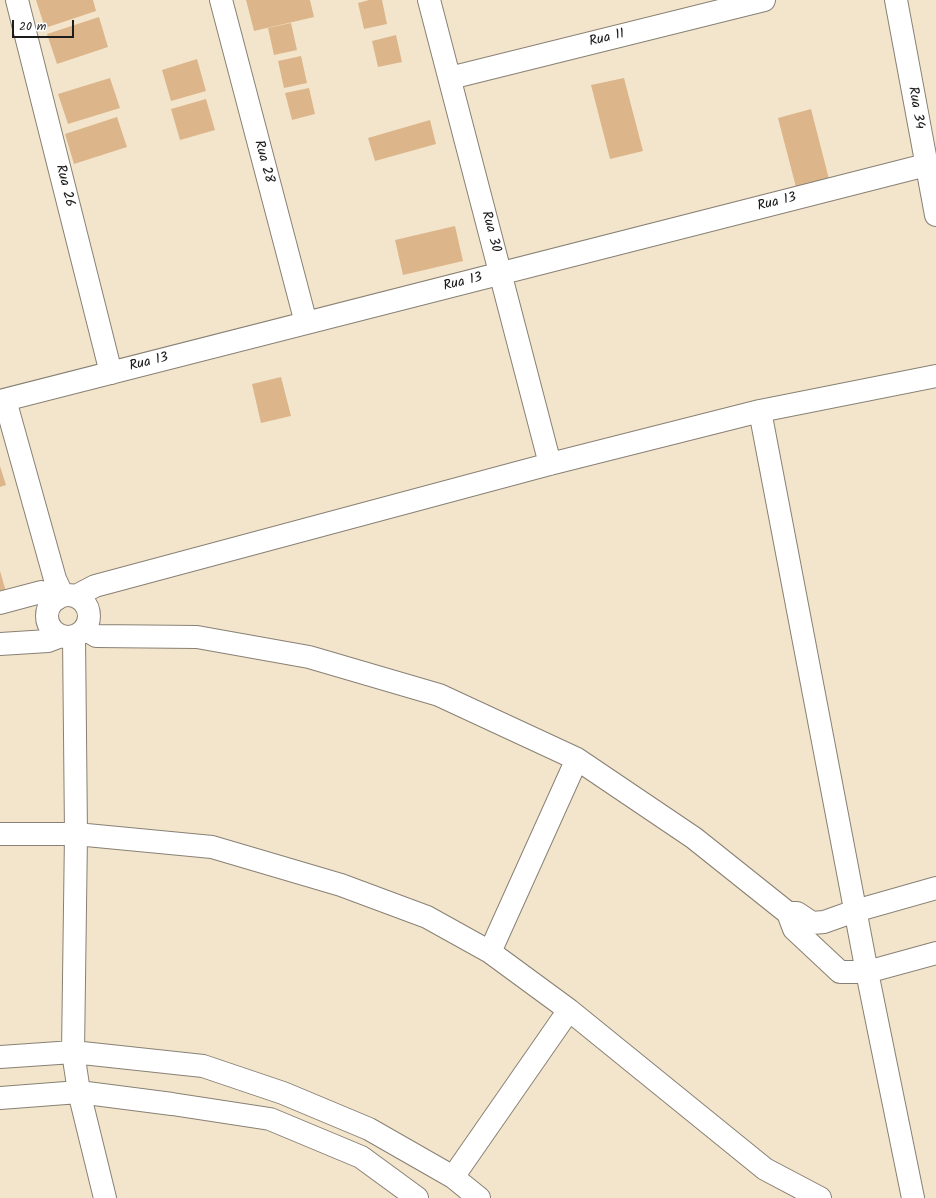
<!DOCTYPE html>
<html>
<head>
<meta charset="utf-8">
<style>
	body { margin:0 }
	#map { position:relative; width:936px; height:1198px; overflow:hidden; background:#f3e5cc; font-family:Kalam,sans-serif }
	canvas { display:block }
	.scale { position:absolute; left:12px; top:20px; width:62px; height:18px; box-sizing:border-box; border:2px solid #1c1c1c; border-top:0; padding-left:5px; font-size:12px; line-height:14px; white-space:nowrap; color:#1c1c1c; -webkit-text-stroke:3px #fff; paint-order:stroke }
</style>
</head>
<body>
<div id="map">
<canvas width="936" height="1198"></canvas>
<div class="scale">20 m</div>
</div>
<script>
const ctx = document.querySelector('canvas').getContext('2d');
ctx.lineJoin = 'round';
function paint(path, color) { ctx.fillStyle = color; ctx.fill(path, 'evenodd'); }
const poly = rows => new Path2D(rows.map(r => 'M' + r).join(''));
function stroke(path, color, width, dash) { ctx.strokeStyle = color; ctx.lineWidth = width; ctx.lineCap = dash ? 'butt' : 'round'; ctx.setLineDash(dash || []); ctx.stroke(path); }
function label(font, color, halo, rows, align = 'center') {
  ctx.font = font + ' Kalam,sans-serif'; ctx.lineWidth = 4; ctx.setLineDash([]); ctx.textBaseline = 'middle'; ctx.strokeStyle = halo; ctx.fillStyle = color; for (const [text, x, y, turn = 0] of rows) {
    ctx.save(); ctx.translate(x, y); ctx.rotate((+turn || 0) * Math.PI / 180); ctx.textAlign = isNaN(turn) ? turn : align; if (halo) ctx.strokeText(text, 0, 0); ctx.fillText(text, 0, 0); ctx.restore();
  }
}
paint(poly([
	[36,0,93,0,96,11,45,28],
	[246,0,310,0,314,17,254,31],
	[369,0,382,0,387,24,364,29,358,3],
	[99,17,108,47,57,64,47,34],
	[291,23,297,50,274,55,268,28],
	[396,35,402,62,378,67,372,41],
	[301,56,307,83,284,88,278,61],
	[197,59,206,91,171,101,162,70],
	[110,78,120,108,68,124,58,94],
	[624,78,643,151,610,159,591,85],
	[309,88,315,114,292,120,285,93],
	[206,99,215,130,180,140,171,109],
	[811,109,830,183,797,191,778,118],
	[117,117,127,147,74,164,65,134],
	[430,120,436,144,375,161,368,138],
	[455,226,463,261,403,275,395,240],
	[281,377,291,416,261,423,252,384],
	[0,466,6,485,0,487],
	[0,571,7,595,0,597]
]), '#dcb68a');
const minor = poly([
	[17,0,111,373],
	[221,0,306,323],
	[429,0,550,464],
	[896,0,936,215],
	[450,78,764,0],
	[5,400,55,579,63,596],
	[0,401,926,165],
	[760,411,867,972,913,1198],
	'47 616a21 21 0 1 1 42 0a21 21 0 1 1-42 0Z',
	[76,596,95,586,550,464,760,411,936,376],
	[0,603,41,592,57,599],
	[85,629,96,636,197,637,309,657,439,695,577,759,694,838,788,913,794,929,840,972,867,972,936,953],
	[74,636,76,834,73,1052,79,1092,105,1198],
	[0,644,48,641,61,636],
	[0,834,76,834,212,847,341,885,427,917,490,952,569,1010,765,1169,820,1198],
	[788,913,797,913,812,923,824,922,855,911,936,888],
	[490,952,577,759],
	[0,1057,73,1052,203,1066,283,1093,369,1129,453,1177,479,1198],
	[0,1098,79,1092,172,1104,270,1119,361,1157,417,1198],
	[453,1177,569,1010]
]);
stroke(minor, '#888074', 24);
stroke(minor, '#fff', 22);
label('14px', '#1c1c1c', '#fff', [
	["Rua 11",607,39,-14],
	["Rua 34",915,108,80],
	["Rua 28",263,162,75],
	["Rua 26",64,186,76],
	["Rua 13",777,203,-14],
	["Rua 30",490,232,75],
	["Rua 13",463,283,-14],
	["Rua 13",149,363,-14]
]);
</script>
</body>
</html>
